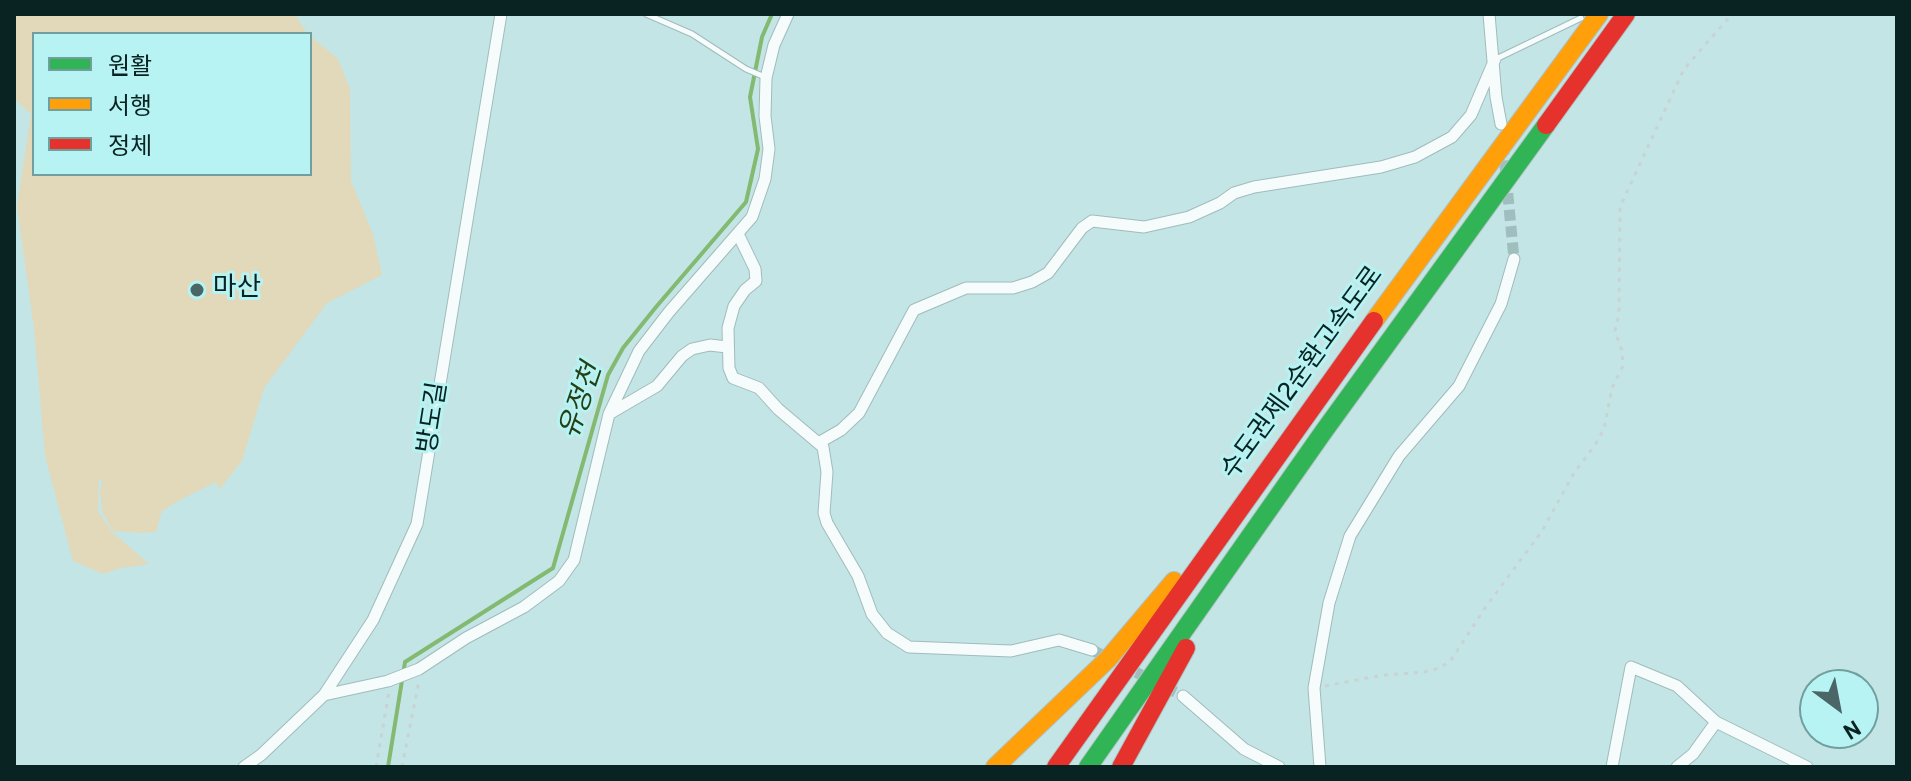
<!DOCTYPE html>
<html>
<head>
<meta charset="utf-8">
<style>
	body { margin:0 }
	#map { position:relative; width:1911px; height:781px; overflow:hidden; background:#c4e5e5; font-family:Overpass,"Noto Sans KR",sans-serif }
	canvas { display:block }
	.frame { position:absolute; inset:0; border:16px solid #092222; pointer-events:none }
	.legend { position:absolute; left:32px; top:32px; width:280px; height:144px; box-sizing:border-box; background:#b6f3f2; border:2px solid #719f9f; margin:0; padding:10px 14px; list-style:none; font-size:24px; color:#092222 }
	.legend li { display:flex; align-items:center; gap:16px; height:40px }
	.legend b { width:40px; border:2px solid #719f9f }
	.north { position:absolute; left:1799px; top:669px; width:80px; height:80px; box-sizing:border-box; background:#b6f3f2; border:2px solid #719f9f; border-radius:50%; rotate:148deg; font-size:22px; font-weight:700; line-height:32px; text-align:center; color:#092222 }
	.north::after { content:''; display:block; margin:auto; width:28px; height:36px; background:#4a6666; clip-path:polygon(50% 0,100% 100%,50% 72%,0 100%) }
</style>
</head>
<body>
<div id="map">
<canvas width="1911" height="781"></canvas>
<div class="frame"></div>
<ul class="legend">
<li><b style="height:10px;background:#30b455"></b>원활</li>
<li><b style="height:10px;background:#ff9f0a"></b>서행</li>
<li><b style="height:10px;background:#e5322d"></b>정체</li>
</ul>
<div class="north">N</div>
</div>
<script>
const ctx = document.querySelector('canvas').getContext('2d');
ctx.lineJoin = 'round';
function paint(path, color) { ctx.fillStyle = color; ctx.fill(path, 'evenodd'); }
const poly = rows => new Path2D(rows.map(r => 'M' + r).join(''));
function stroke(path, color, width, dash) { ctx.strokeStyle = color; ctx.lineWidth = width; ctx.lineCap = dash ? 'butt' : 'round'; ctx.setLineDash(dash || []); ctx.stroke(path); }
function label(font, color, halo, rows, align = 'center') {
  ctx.font = font + ' Overpass,"Noto Sans KR",sans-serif'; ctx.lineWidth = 6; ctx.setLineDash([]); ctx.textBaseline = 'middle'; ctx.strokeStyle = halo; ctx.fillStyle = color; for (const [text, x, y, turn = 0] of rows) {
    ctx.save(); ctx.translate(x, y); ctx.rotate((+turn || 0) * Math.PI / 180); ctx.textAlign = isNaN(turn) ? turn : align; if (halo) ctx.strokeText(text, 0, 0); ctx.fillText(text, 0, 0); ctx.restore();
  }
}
paint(poly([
	[14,14,295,14,307,34,34,34,34,174,310,174,310,36,338,59,350,89,351,181,373,234,382,275,327,303,264,388,242,461,219,490,216,482,180,500,162,511,156,532,142,533,112,531,102,511,100,491,103,478,99,481,98,511,111,531,149,564,121,568,103,574,73,561,45,456,34,329,17,206,31,114,14,99]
]), '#e1d9ba');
stroke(poly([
	[388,767,405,662,553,568,608,375,623,348,656,307,746,202,758,149,750,97,762,37,772,14]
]), '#83b970', 4);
stroke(poly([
	[1503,144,1514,259],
	[1092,650,1183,696]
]), '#9fbebe', 11, [11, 5.5]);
const lane = poly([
	[646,14,692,34,746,69,765,77],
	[1496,59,1581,18]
]);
const street = poly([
	[1489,14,1496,97,1501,124],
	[738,234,755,269,756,281,745,290,734,306,728,328,729,368,733,378,759,388,778,409,823,447,827,472,824,513,827,523,858,576,872,614,887,633,909,647,1011,651,1059,640,1092,650],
	[609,414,657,386,682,356,692,349,710,345,727,347],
	[820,442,841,430,859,413,914,310,966,288,1013,288,1032,282,1048,273,1082,228,1092,221,1144,227,1189,217,1220,203,1234,193,1254,187,1381,167,1415,157,1452,137,1471,115,1495,59],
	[324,695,388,681,419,669,466,638,524,607,559,581,574,560,609,414,639,351,669,312,752,217,765,179,769,149,765,116,766,78,774,45,788,14],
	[1183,696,1244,749,1279,767],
	[244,767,261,755,324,695,373,620,417,524,501,14],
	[1320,767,1314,688,1329,603,1350,536,1399,456,1459,386,1501,304,1514,259],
	[1612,767,1631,667,1677,686,1716,722],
	[1677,767,1693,754,1716,722,1807,767]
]);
const fast = poly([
	[1088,767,1324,431,1546,125]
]);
const slow = poly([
	[1374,321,1599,14],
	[995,767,1108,659,1174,581]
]);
const jam = poly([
	[1546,125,1626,14],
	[1056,767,1374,321],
	[1121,767,1186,648]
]);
stroke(lane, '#a1bbbb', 7);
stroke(street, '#a1bbbb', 13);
stroke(fast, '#afc1c1', 20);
stroke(slow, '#afc1c1', 20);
stroke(jam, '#afc1c1', 20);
stroke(poly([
	[1325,686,1383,675,1424,672,1440,668,1451,660,1485,608,1542,531,1574,473,1595,445,1604,429,1612,388,1623,366,1622,351,1615,331,1619,314,1620,207,1684,69,1732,14],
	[376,767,389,692],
	[402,767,419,681]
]), '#c9d3d3', 3, [4, 6]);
stroke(lane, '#f6fbfb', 5);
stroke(street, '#f6fbfb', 11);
stroke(fast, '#30b455', 18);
stroke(slow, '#ff9f0a', 18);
stroke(jam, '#e5322d', 18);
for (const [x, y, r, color] of [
	[197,290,8,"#4a6666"]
]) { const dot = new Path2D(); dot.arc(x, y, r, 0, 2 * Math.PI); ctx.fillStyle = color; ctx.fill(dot); stroke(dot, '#b6f3f2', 3); }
label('26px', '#092222', '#b6f3f2', [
	["마산",213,290]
], 'left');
label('26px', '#092222', '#b6f3f2', [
	["수도권제2순환고속도로",1304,374,-54],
	["방도길",435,418,-81]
]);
label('italic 28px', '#263f16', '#b6f3f2', [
	["유정천",583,402,-71]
]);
</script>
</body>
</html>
